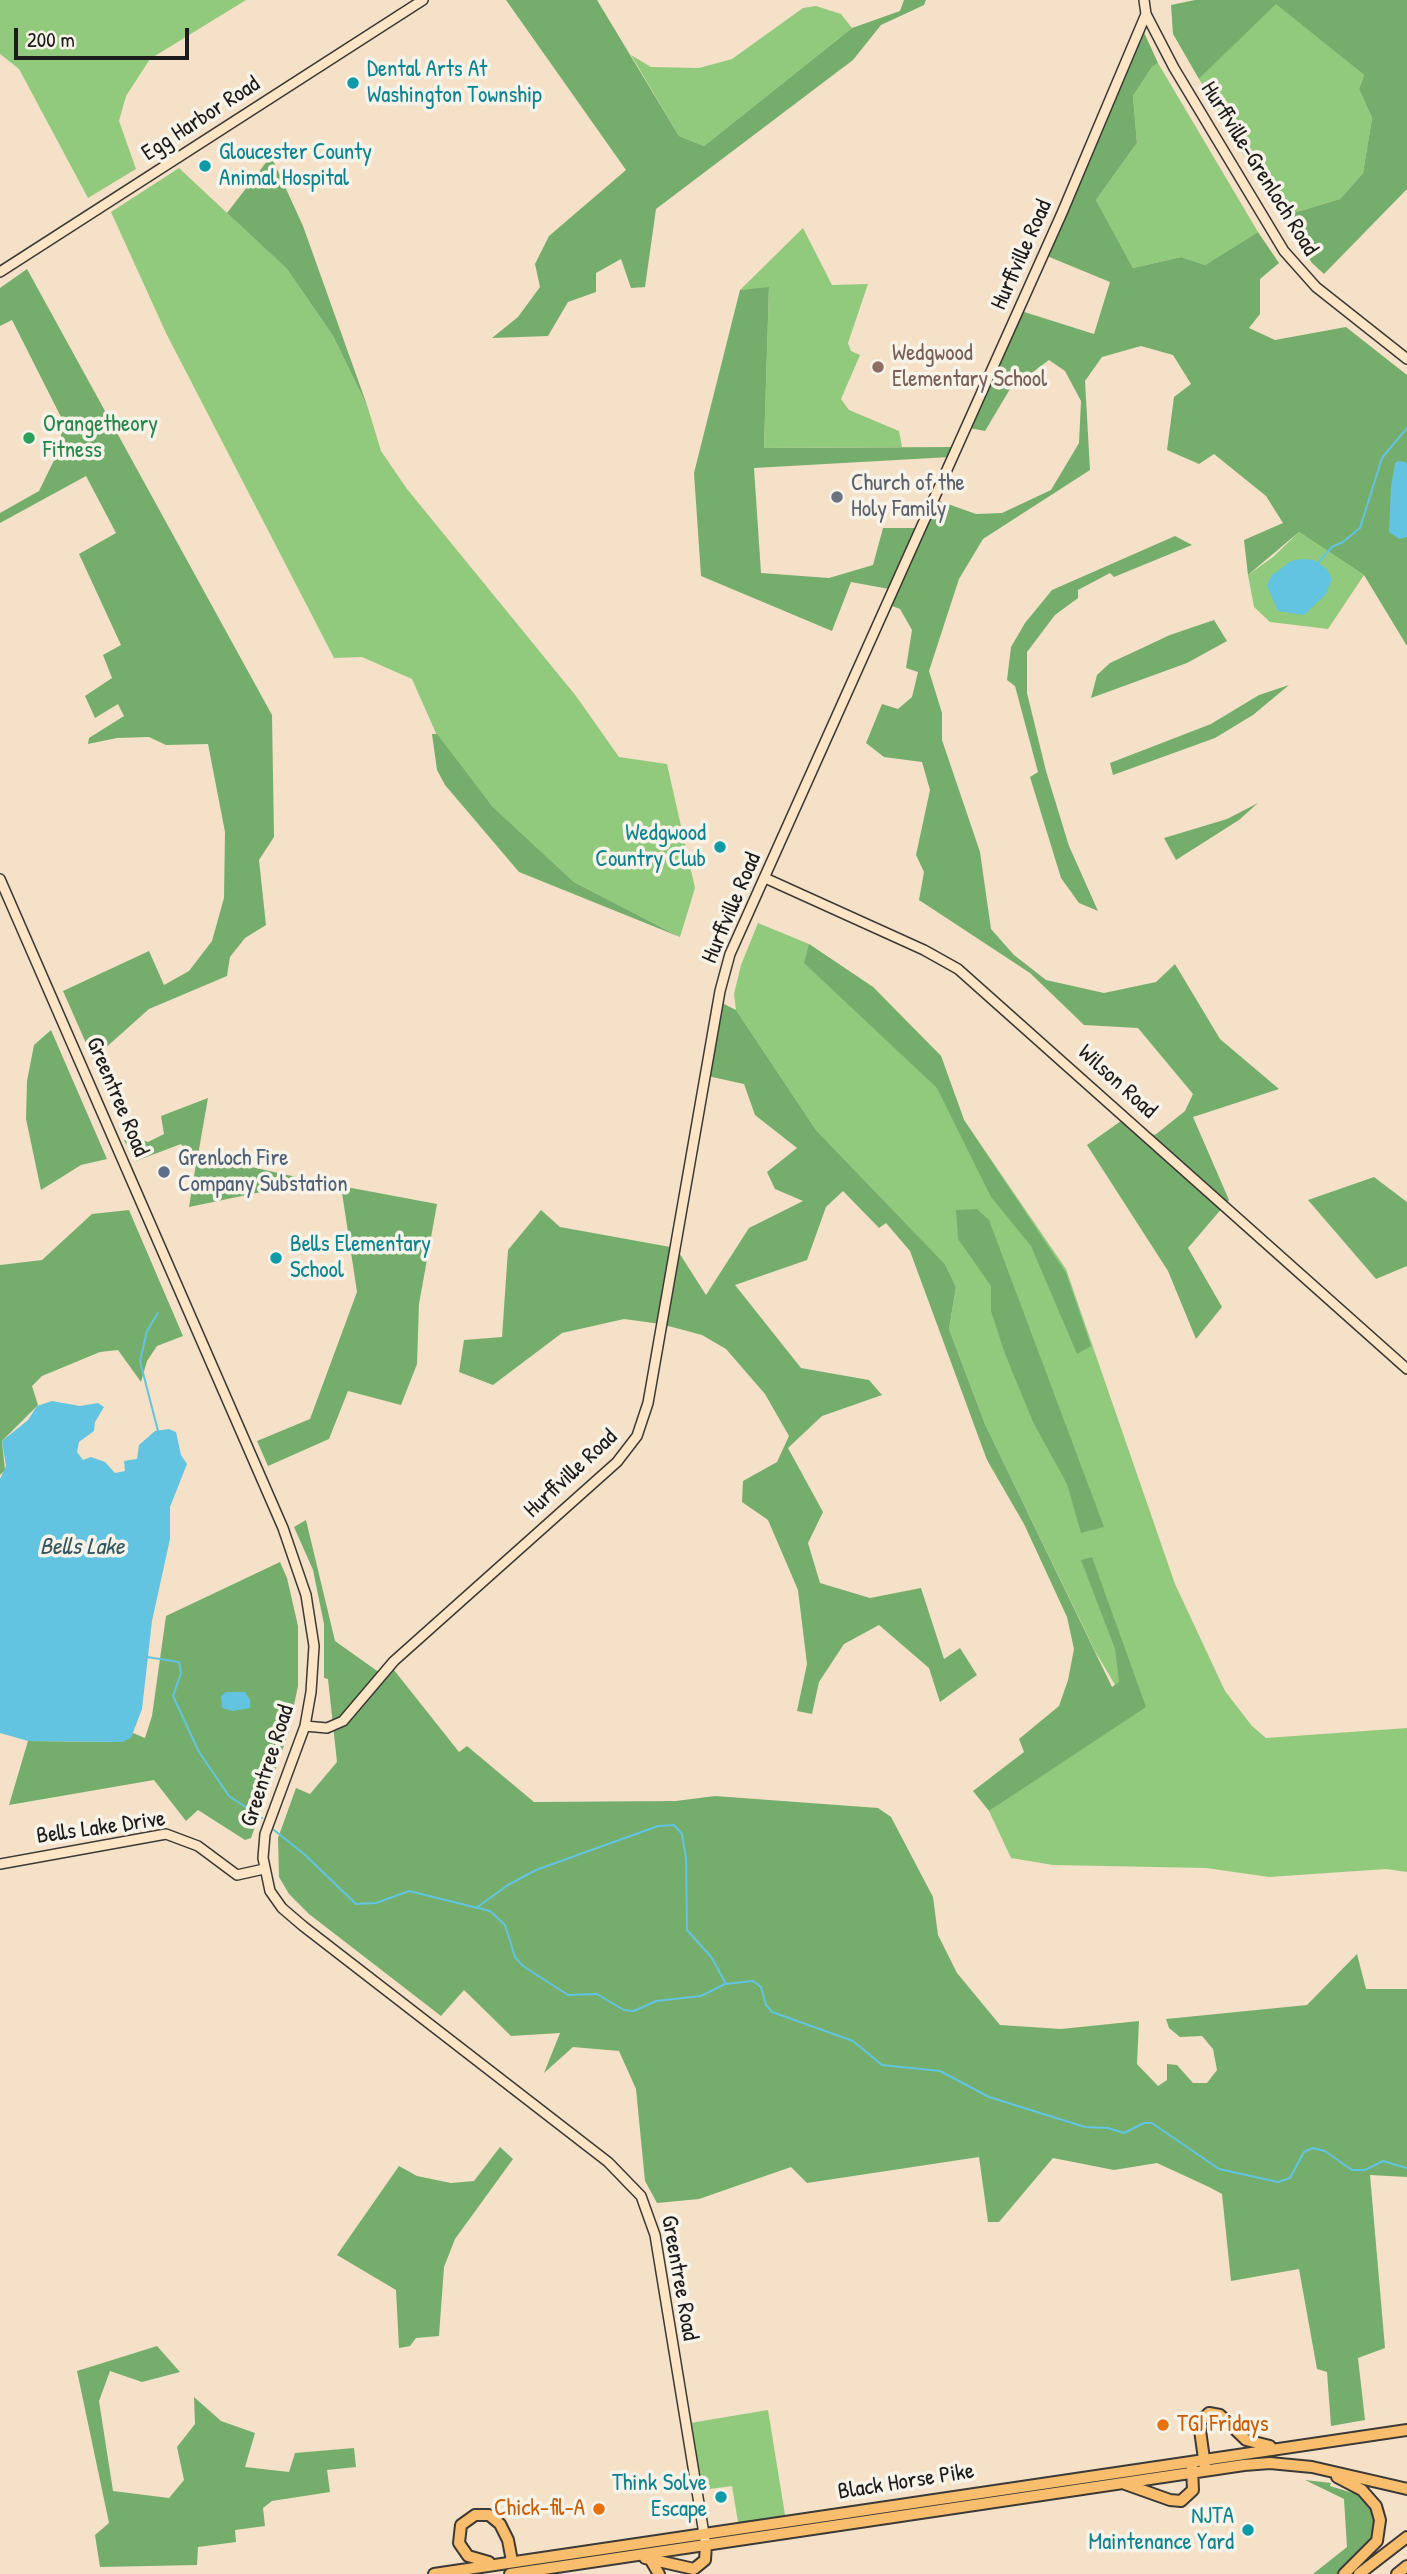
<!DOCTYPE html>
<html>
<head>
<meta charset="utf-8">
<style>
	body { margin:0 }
	#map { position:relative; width:1407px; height:2574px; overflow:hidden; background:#f4e1c8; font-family:"Patrick Hand",sans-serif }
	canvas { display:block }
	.scale { position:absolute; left:14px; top:28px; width:175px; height:32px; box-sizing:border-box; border:4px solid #1c1c1c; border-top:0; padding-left:9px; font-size:21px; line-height:24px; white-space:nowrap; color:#1c1c1c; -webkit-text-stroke:5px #f7f3e8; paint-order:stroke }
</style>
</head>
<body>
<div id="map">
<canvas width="1407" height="2574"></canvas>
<div class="scale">200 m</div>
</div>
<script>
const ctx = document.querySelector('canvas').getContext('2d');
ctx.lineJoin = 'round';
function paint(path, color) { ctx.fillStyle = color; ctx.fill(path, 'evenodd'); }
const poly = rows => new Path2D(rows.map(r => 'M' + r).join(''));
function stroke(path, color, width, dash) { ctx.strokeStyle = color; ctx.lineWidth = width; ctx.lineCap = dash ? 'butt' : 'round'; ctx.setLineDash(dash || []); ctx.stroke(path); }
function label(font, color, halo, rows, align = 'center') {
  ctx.font = font + ' "Patrick Hand",sans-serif'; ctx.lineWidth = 7; ctx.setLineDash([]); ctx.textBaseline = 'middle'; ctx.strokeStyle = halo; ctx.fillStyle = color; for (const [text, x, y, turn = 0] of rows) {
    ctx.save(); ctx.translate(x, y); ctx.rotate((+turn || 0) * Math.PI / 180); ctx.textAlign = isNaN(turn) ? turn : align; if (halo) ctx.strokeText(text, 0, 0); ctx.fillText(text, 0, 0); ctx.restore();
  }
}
paint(poly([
	[0,0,246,0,150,59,126,96,119,121,136,169,88,198,19,69,0,54],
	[1276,3,1364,75,1359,89,1372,118,1363,173,1340,199,1280,217,1199,79],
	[816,6,841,14,852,28,704,146,679,136,631,55,651,67,699,68,732,59,803,8],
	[1158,63,1258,232,1205,265,1181,257,1133,268,1096,200,1137,143,1133,96,1152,67],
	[179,168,287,269,333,336,368,408,381,451,407,489,576,696,619,757,667,764,695,888,680,937,574,882,492,806,439,740,412,679,362,657,334,658,166,333,111,212],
	[803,228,832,285,868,284,848,343,851,351,860,355,841,399,849,410,899,431,902,447,764,448,769,288,740,290],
	[1299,532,1364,575,1328,629,1270,622,1254,607,1248,575,1273,557],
	[758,923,809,944,873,987,941,1056,964,1120,1066,1269,1175,1584,1225,1691,1252,1726,1266,1738,1407,1728,1407,1872,1386,1869,1269,1877,1206,1868,1053,1865,1011,1858,989,1811,1053,1765,1121,1695,1095,1651,985,1424,949,1329,956,1287,945,1264,816,1130,736,1010,734,994,741,965],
	[768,2410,786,2521,739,2528,732,2486,695,2491,684,2424]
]), '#92ca7d');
paint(poly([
	[506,0,597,0,679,136,704,146,852,28,900,11,904,0,926,0,924,5,881,25,853,60,656,209,645,287,631,288,621,259,596,273,596,292,568,302,548,336,492,338,518,317,540,287,535,264,549,236,626,170],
	[1195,0,1407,0,1407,189,1324,274,1312,263,1280,217,1340,199,1363,173,1372,118,1359,89,1364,75,1276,4,1199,79,1173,34,1171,5],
	[1142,28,1158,63,1152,67,1133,96,1137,143,1096,200,1133,268,1181,257,1205,265,1258,232,1279,263,1260,279,1260,314,1249,328,1275,340,1346,327,1407,375,1407,646,1364,575,1299,532,1248,575,1244,540,1283,523,1266,496,1214,454,1199,464,1167,450,1174,397,1191,384,1173,355,1141,346,1102,357,1085,381,1090,470,983,539,959,579,929,671,942,713,942,740,980,852,991,929,1014,955,1046,980,1104,993,1156,982,1175,964,1220,1039,1279,1089,1193,1117,1229,1200,1188,1248,1222,1307,1196,1339,1168,1271,1087,1145,1121,1121,1155,1135,1185,1111,1193,1094,1138,1028,1084,1025,1030,973,919,900,924,872,916,855,930,790,922,762,884,757,866,743,882,704,898,709,912,697,918,672,906,668,912,630,900,609,884,603,889,589,851,582,832,631,701,576,694,473,740,290,769,287,764,448,954,447,950,457,754,468,761,573,829,578,873,565,883,528,917,528,931,498,976,514,1002,513,1051,490,1079,443,1081,401,1065,371,1049,360,1010,389,985,431,964,427,1018,310,1094,334,1110,282,1042,254],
	[271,156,303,226,368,408,333,336,287,269,227,213],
	[27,269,272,715,274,837,259,860,266,925,245,938,230,957,227,976,149,1009,93,1059,63,991,149,951,164,985,189,971,212,941,224,898,225,832,208,744,166,745,149,737,117,738,88,744,89,738,124,716,118,704,95,718,85,696,112,678,103,655,121,645,79,554,116,533,86,476,0,523,0,513,39,491,59,450,63,421,12,320,0,326,0,288],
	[1175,536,1192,545,1114,577,1110,573,1078,590,1078,598,1055,615,1027,652,1027,693,1046,771,1069,846,1098,911,1079,903,1061,878,1030,777,1038,772,1015,686,1007,680,1011,647,1025,623,1052,590],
	[1214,620,1227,641,1187,663,1091,698,1097,675,1110,663,1170,635],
	[1289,685,1253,715,1215,738,1113,775,1110,763,1211,724,1259,695],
	[432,734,437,734,492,806,574,882,680,937,519,872,445,785,437,770],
	[1258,803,1239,820,1176,860,1164,838,1227,819],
	[809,944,873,987,941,1056,964,1120,1066,1273,1091,1346,1077,1354,1031,1246,991,1197,937,1088,804,963],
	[718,1001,736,1010,816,1130,945,1264,956,1287,949,1329,985,1424,1112,1687,1119,1682,1115,1649,1081,1560,1092,1557,1146,1707,989,1811,973,1791,1024,1752,1019,1739,1059,1706,1068,1680,1074,1649,1067,1617,1024,1524,987,1460,910,1251,886,1223,879,1228,843,1191,826,1207,807,1260,735,1285,801,1368,869,1380,882,1395,822,1416,788,1448,823,1512,808,1543,820,1583,870,1598,921,1588,944,1659,960,1648,977,1675,940,1702,929,1668,879,1625,844,1644,819,1682,812,1714,797,1711,807,1664,798,1590,768,1520,742,1502,743,1481,777,1462,789,1436,765,1394,726,1349,702,1335,661,1324,624,1319,562,1333,493,1385,459,1372,464,1340,502,1337,508,1250,541,1210,560,1227,676,1248,706,1295,749,1228,803,1201,775,1189,767,1172,797,1148,755,1115,744,1084,703,1075],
	[51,1030,107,1159,81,1165,41,1190,26,1119,27,1081,34,1045],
	[208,1098,198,1155,314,1181,189,1207,196,1164,181,1144,136,1161,124,1140,135,1138,148,1142,164,1134,161,1116],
	[1374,1177,1407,1202,1407,1266,1376,1279,1308,1200],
	[341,1186,437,1204,419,1304,417,1364,401,1405,348,1391,329,1439,268,1466,257,1441,310,1419,357,1292],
	[977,1209,989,1220,1104,1527,1081,1533,1067,1484,1033,1422,1005,1354,991,1311,991,1286,958,1239,956,1210],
	[129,1210,183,1336,157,1346,147,1361,141,1382,118,1350,100,1352,42,1376,32,1386,38,1405,2,1441,5,1470,0,1475,0,1265,42,1260,92,1214],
	[306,1520,335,1641,380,1673,390,1665,459,1752,467,1746,534,1802,676,1801,715,1796,878,1808,891,1817,933,1897,938,1935,957,1973,1000,2025,1061,2029,1139,2021,1137,2064,1158,2086,1167,2080,1167,2064,1177,2065,1193,2083,1207,2083,1217,2070,1213,2049,1202,2036,1180,2037,1169,2028,1166,2019,1307,2005,1357,1954,1366,1989,1407,1989,1407,2177,1370,2175,1385,2348,1358,2358,1365,2420,1331,2426,1327,2372,1317,2369,1299,2269,1231,2281,1222,2194,1209,2187,1157,2163,1114,2170,1053,2158,999,2222,988,2222,979,2157,807,2183,791,2167,699,2199,657,2203,645,2181,636,2089,619,2051,573,2047,544,2073,560,2033,511,2036,464,1990,441,2016,309,1914,289,1894,279,1877,278,1838,296,1788,310,1794,337,1762,328,1679,324,1678,324,1624,313,1570,294,1527],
	[280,1562,287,1578,298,1626,298,1686,288,1734,251,1838,245,1840,198,1810,186,1821,154,1780,9,1805,28,1741,122,1742,133,1733,145,1738,152,1716,166,1616],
	[500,2147,513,2159,455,2239,444,2267,439,2336,416,2338,410,2346,399,2348,396,2290,337,2255,399,2166,417,2176,451,2183,474,2181],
	[157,2346,180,2372,142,2382,110,2371,99,2401,113,2491,169,2498,184,2480,177,2447,195,2424,194,2397,221,2421,255,2433,245,2467,289,2472,295,2453,354,2448,356,2467,327,2470,330,2492,272,2501,263,2508,265,2526,235,2530,236,2542,198,2547,197,2565,100,2567,95,2535,109,2523,77,2371],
	[1305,2480,1331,2483,1330,2486,1363,2496,1376,2520,1371,2544,1340,2574,1313,2574,1347,2547,1344,2499]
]), '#75ae6c');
paint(poly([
	[1398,461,1406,462,1407,465,1407,537,1399,539,1389,532,1391,487,1395,463],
	[1302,559,1314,560,1327,569,1332,579,1326,594,1304,615,1278,611,1267,586,1271,576,1291,561],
	[52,1401,80,1406,98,1403,104,1407,95,1422,94,1431,79,1442,77,1452,83,1460,91,1457,105,1462,115,1473,125,1471,124,1461,137,1459,139,1445,155,1431,169,1429,176,1432,181,1455,187,1464,170,1507,170,1539,152,1621,142,1709,131,1738,122,1742,28,1741,0,1733,0,1479,6,1466,2,1441,28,1420,37,1406],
	[226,1692,245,1692,250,1700,250,1708,233,1711,222,1708,221,1696]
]), '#62c4e0');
stroke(poly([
	[1317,564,1332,547,1343,542,1360,528,1382,458,1407,428],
	[158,1313,147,1331,140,1361,158,1431],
	[147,1657,179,1662,181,1673,173,1696,199,1752,229,1796,262,1818],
	[274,1830,304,1854,356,1904,376,1903,409,1891,490,1911,505,1925,515,1957,523,1966,568,1995,597,1994,624,2010,634,2011,656,2001,701,1996,725,1984,753,1981,761,1987,766,2005,772,2012,853,2041,882,2065,940,2071,989,2097,1085,2127,1108,2128,1124,2133,1144,2123,1152,2123,1219,2169,1278,2182,1290,2178,1304,2152,1313,2148,1325,2151,1352,2170,1365,2170,1383,2161,1407,2168],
	[476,1908,508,1885,536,1870,658,1826,674,1825,682,1834,686,1858,687,1930,712,1958,726,1984]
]), '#62c4e0', 2);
const secondary = poly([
	[1144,0,1146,14,1174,68,1284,251,1316,287,1407,359],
	[0,272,423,0],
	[765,878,924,950,958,969,1407,1369],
	[0,879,283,1528,306,1595,314,1646,311,1692,305,1726,265,1834,263,1858,270,1891,282,1908,303,1926,608,2162,641,2196,655,2235,705,2540],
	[305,1726,327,1728,343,1721,394,1661,617,1462,637,1436,648,1403,720,991,730,954,1062,213,1146,14],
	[0,1864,166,1834,198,1846,237,1875,264,1869]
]);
const highway = poly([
	[1205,2466,1199,2423,1209,2413,1220,2415,1246,2440,1270,2446],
	[1337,2477,1362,2490,1376,2506,1380,2520,1377,2541,1344,2574],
	[1125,2484,1170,2500,1181,2501,1193,2490,1192,2467],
	[645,2558,694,2569,705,2560,706,2545],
	[650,2559,659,2574],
	[489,2562,468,2556,459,2543,461,2525,475,2515,489,2515,500,2524,508,2540,512,2561],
	[434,2574,1407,2430],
	[510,2574,1244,2465,1270,2463,1312,2467,1407,2489],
	[1359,2574,1407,2537],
	[1397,2574,1407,2566]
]);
stroke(secondary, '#3c3a36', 12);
stroke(highway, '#3c3a36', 14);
stroke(secondary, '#fde5c5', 9);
stroke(highway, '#f9be6d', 10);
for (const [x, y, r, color] of [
	[353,83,7,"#0f9aa8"],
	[205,166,7,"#0f9aa8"],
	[878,367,7,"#8d6e63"],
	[29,438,7,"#2e9e5b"],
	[837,497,7,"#6b7280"],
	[720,847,7,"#0f9aa8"],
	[164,1172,7,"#5c6f8a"],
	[276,1258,7,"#0f9aa8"],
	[1163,2425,7,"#e8710a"],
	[721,2497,7,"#0f9aa8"],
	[599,2509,7,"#e8710a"],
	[1248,2530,7,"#0f9aa8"]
]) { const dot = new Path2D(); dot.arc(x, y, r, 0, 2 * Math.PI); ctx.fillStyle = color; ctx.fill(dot); stroke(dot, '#f7f3e8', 2.5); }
label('23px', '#0d838f', '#f7f3e8', [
	["Dental Arts At",367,70],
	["Washington Township",367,96],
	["Gloucester County",219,153],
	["Animal Hospital",219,179],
	["Wedgwood",706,834,"right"],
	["Country Club",706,860,"right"],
	["Bells Elementary",290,1245],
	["School",290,1271],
	["Think Solve",707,2484,"right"],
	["Escape",707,2510,"right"],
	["NJTA",1234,2517,"right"],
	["Maintenance Yard",1234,2543,"right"]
], 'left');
label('23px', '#1c1c1c', '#f7f3e8', [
	["Egg Harbor Road",201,119,-33],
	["Hurffville-Grenloch Road",1259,169,58],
	["Hurffville Road",1022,255,-66],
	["Hurffville Road",732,908,-67],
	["Wilson Road",1117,1082,42],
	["Greentree Road",117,1097,67],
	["Hurffville Road",571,1474,-43],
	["Greentree Road",268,1766,-72],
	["Bells Lake Drive",101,1828,-8],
	["Greentree Road",679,2278,80],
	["Black Horse Pike",906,2482,-9]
]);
label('23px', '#785e54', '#f7f3e8', [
	["Wedgwood",892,354],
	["Elementary School",892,380]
], 'left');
label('23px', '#27864d', '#f7f3e8', [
	["Orangetheory",43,425],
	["Fitness",43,451]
], 'left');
label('23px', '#5b616d', '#f7f3e8', [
	["Church of the",851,484],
	["Holy Family",851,510]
], 'left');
label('23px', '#4e5e75', '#f7f3e8', [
	["Grenloch Fire",178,1159],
	["Company Substation",178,1185]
], 'left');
label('23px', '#c56008', '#f7f3e8', [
	["TGI Fridays",1177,2425],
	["Chick-fil-A",585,2509,"right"]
], 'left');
label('italic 24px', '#345761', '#f7f3e8', [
	["Bells Lake",82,1548]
]);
</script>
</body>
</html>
